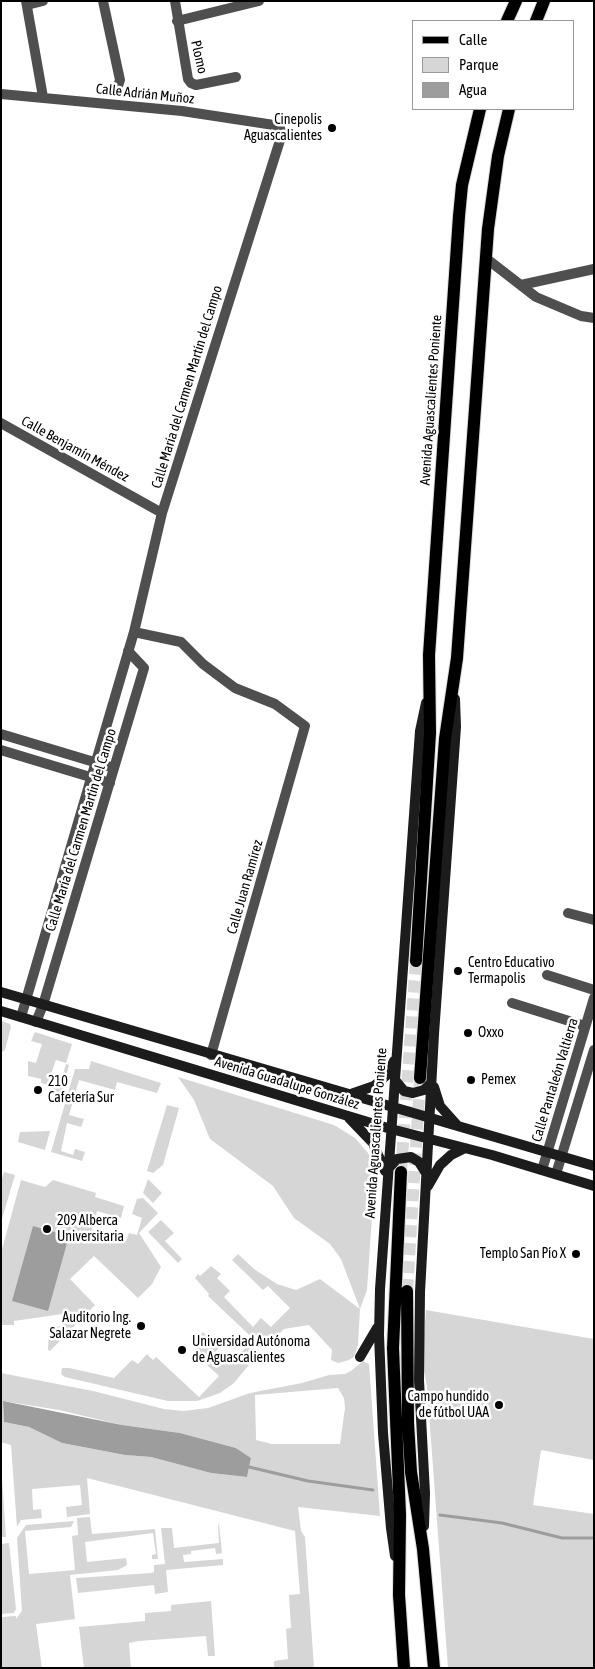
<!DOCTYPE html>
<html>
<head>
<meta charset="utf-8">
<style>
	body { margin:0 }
	#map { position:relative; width:595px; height:1669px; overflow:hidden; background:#fff; font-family:"Asap Condensed",sans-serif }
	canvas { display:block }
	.frame { position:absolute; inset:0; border:2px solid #000; pointer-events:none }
	.legend { position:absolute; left:412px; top:20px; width:162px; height:90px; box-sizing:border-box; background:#fff; border:1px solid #999; margin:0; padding:6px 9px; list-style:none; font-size:15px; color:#000 }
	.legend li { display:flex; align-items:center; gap:10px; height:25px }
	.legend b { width:25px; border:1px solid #999 }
</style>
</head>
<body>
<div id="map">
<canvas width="595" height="1669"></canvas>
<div class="frame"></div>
<ul class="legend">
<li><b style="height:6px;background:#000"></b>Calle</li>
<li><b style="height:14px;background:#d6d6d6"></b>Parque</li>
<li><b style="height:14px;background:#9d9d9d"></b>Agua</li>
</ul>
</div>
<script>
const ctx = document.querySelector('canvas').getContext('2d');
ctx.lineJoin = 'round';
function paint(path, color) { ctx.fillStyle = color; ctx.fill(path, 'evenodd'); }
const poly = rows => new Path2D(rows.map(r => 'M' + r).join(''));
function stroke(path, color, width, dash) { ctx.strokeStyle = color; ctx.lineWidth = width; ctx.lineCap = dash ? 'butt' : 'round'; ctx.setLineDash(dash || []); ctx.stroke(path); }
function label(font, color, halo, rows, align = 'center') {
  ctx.font = font + ' "Asap Condensed",sans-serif'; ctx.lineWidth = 5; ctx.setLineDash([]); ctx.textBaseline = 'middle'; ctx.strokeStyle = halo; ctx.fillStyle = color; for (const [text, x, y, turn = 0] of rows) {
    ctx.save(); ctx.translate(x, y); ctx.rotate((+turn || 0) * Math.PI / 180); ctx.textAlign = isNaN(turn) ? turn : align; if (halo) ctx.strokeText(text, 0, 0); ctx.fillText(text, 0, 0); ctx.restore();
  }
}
paint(poly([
	[1,1021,10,1024,11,1027,5,1050,1,1053],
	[35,1032,72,1044,66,1063,56,1060,50,1077,61,1081,66,1064,69,1065,61,1096,52,1094,54,1087,41,1083,41,1079,28,1076,28,1061,36,1063,42,1044,31,1041],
	[91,1061,161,1083,157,1093,117,1082,115,1090,79,1080,69,1115,84,1119,81,1127,67,1123,61,1151,73,1155,75,1149,85,1152,82,1161,51,1152,75,1069,89,1069],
	[178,1077,334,1125,355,1138,368,1153,372,1162,374,1187,367,1290,360,1309,358,1345,354,1357,349,1360,338,1363,331,1360,332,1350,309,1325,284,1329,264,1349,208,1296,209,1294,195,1278,198,1274,200,1276,211,1266,221,1274,217,1278,230,1291,224,1297,253,1327,261,1318,271,1327,290,1308,268,1286,263,1290,232,1260,238,1254,254,1269,277,1284,296,1290,320,1279,360,1309,341,1259,330,1244,294,1218,273,1186,210,1139,194,1100],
	[167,1105,179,1108,163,1165,153,1173,147,1171],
	[50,1131,45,1150,18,1142,20,1132],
	[4,1172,15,1175,1,1222,1,1182],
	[148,1179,162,1193,153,1203,143,1193],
	[21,1180,45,1187,53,1180,96,1193,95,1197,124,1206,121,1218,97,1211,92,1230,126,1241,129,1233,137,1235,142,1218,132,1214,137,1199,143,1198,158,1213,139,1233,161,1267,152,1284,138,1298,94,1256,70,1279,95,1305,50,1351,48,1350,49,1328,63,1326,62,1314,14,1321,14,1325,1,1325,1,1253],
	[161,1220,174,1233,165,1241,182,1259,178,1263,148,1232],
	[426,1310,594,1339,594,1460,541,1450,533,1505,594,1514,594,1668,448,1668,427,1387,422,1360],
	[203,1332,219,1348,207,1360,191,1344],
	[250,1343,252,1361,234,1383,220,1393,197,1401,168,1401,65,1377,61,1374,62,1368,69,1368,114,1378,132,1360,138,1364,147,1354,153,1360,156,1357,199,1397,219,1376,207,1365,217,1354,229,1365],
	[363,1361,369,1364,380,1516,298,1507,301,1531,305,1537,314,1668,274,1668,274,1661,288,1659,286,1629,291,1628,289,1595,300,1594,295,1531,87,1478,90,1514,67,1517,66,1507,82,1505,80,1485,32,1489,33,1510,41,1509,42,1518,21,1520,17,1527,11,1445,1,1442,1,1373,93,1391,164,1409,183,1411,208,1408,250,1393,302,1383,329,1375,345,1374,351,1371],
	[338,1388,344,1398,345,1408,340,1444,272,1444,256,1440,255,1395],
	[3,1401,59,1410,122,1425,180,1433,236,1448,251,1458,247,1477,211,1473,151,1457,125,1455,62,1443,29,1427,4,1422],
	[1,1477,2,1477,6,1537,1,1537],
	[90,1517,92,1534,155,1529,158,1559,152,1559,152,1555,156,1554,153,1533,85,1542,87,1562,126,1558,127,1565,118,1570,70,1575,75,1619,36,1624,42,1668,1,1668,1,1617,16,1616,16,1619,22,1611,17,1538,26,1525,74,1521,71,1527,25,1531,29,1574,75,1570,72,1536,78,1535,77,1518],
	[219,1524,222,1553,216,1554,215,1548,191,1551,191,1554,183,1555,184,1562,223,1559,223,1565,166,1570,168,1592,155,1594,154,1585,78,1593,76,1578,151,1573,154,1572,154,1565,165,1564,161,1528,172,1528,174,1548,219,1543,218,1525],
	[9,1543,16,1609,14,1613,1,1614,1,1544],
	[211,1601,215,1656,208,1656,206,1636,139,1641,129,1643,131,1668,84,1668,79,1627,145,1621,145,1613,171,1611,171,1605]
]), '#d6d6d6');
paint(poly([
	[33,1226,69,1236,48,1311,12,1301],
	[3,1401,122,1425,180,1433,236,1448,251,1458,247,1477,211,1473,151,1457,125,1455,62,1443,29,1427,4,1422]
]), '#9d9d9d');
stroke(poly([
	[245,1466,308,1481,373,1490],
	[440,1515,502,1523,562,1538,594,1538]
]), '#9d9d9d', 3);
stroke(poly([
	[401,1172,416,961],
	[407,1291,420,1081]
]), '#d9d9d9', 12, [12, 6]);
const primary = poly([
	[507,21,516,1],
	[536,21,544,1],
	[416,961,430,733,429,655,459,216,462,185,480,109],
	[420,1078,445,739,457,658,488,229,498,156,509,109],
	[401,1172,393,1348,400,1515,399,1595,404,1668],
	[407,1291,408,1423,411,1472,423,1549,434,1668]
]);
stroke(primary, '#dbdbdb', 14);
stroke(poly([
	[26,1,43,97],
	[103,1,120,80,117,89],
	[175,1,188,79,191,83,196,85,236,77],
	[27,5,43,1],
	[177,21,259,1],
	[1,94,182,111,274,125,280,128,282,134,162,513,134,632,21,1017],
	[487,259,536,297,581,316,594,318],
	[521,285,594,269],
	[1,423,162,513],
	[134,632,181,642,203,664,235,688,275,704,305,726,211,1055],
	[1,734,114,768],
	[1,750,110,783],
	[568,913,594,920],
	[547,975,594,990],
	[512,1003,585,1026],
	[36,1022,43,1005,144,668,128,651],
	[542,1170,594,998],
	[556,1174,594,1050]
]), '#4f4f4f', 10);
stroke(poly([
	[1,992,594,1166],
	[1,1011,391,1129,492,1155,594,1186],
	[395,1080,404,1091,413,1093,424,1090,431,1083],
	[434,1087,440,1106,457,1125],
	[348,1095,374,1086,387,1075,394,1061],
	[349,1118,373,1143,385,1171],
	[388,1169,397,1159,411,1157,419,1162,426,1173],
	[428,1186,440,1165,451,1155,465,1148],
	[360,1357,377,1328],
	[424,1526,425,1493,419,1380,420,1292,434,1034,456,727,455,699],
	[395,1556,391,1528,383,1433,379,1335,380,1289,420,731,426,703]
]), '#1c1c1c', 10);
stroke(primary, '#000', 12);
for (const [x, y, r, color] of [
	[332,128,5,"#000"],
	[458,971,5,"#000"],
	[468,1033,5,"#000"],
	[471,1080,5,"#000"],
	[38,1090,5,"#000"],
	[47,1229,5,"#000"],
	[576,1254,5,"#000"],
	[141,1326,5,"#000"],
	[182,1350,5,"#000"],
	[499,1405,5,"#000"]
]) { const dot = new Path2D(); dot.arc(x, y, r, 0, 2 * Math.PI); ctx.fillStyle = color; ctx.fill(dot); stroke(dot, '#fff', 2); }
label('14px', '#000', '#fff', [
	["Plomo",199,57,77],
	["Calle Adrián Muñoz",145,94,6],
	["Calle María del Carmen Martín del Campo",187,387,-73],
	["Avenida Aguascalientes Poniente",431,400,-86],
	["Calle Benjamín Méndez",75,449,29],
	["Calle María del Carmen Martín del Campo",81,830,-73],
	["Calle Juan Ramírez",245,887,-74],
	["Calle Pantaleón Valtierra",555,1080,-73],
	["Avenida Guadalupe González",287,1083,17],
	["Avenida Aguascalientes Poniente",376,1133,-86]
]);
label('14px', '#000', '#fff', [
	["Cinepolis",322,120,"right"],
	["Aguascalientes",322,136,"right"],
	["Centro Educativo",468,963],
	["Termapolis",468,979],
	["Oxxo",478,1033],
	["Pemex",481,1080],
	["210",48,1082],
	["Cafetería Sur",48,1098],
	["209 Alberca",57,1221],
	["Universitaria",57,1237],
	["Templo San Pío X",566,1254,"right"],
	["Auditorio Ing.",131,1318,"right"],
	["Salazar Negrete",131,1334,"right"],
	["Universidad Autónoma",192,1342],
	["de Aguascalientes",192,1358],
	["Campo hundido",489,1397,"right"],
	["de fútbol UAA",489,1413,"right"]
], 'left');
</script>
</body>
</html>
